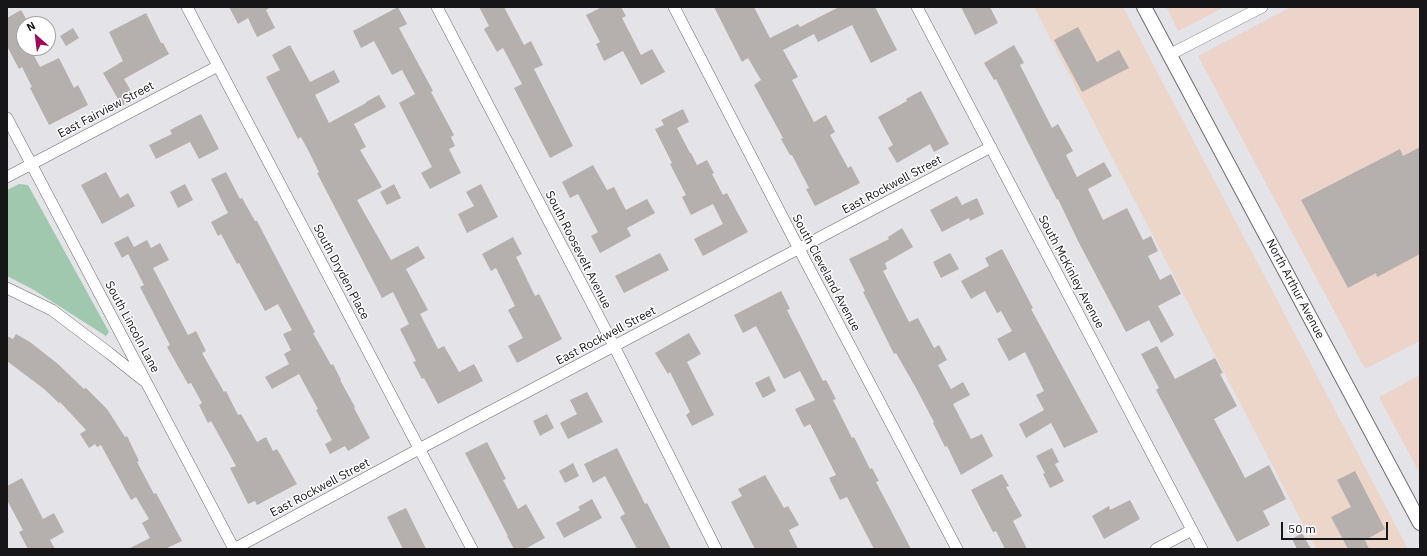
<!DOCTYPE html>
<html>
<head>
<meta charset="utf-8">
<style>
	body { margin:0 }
	#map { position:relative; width:1427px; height:556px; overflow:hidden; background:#e3e3e8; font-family:"IBM Plex Sans",sans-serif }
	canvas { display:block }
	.frame { position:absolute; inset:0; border:8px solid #161618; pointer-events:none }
	.north { position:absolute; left:16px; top:16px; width:40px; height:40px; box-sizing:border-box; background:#fff; border:1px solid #a2a2a3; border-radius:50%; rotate:332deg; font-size:11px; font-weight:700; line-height:16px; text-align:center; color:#161618 }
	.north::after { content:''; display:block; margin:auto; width:14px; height:18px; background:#9f0c55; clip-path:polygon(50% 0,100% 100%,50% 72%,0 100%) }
	.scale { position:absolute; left:1281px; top:522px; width:107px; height:18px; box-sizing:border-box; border:2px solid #161618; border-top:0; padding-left:5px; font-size:12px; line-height:14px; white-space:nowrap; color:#161618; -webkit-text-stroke:3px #fff; paint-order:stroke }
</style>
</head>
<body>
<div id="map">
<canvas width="1427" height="556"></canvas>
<div class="frame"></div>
<div class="north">N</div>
<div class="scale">50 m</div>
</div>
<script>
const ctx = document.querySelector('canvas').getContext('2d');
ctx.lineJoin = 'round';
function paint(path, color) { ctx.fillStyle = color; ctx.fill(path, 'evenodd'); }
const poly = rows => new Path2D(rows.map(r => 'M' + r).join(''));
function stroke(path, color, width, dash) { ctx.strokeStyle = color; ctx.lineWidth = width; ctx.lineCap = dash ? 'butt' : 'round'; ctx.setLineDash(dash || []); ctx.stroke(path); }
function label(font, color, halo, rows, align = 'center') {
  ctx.font = font + ' "IBM Plex Sans",sans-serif'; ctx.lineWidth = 3; ctx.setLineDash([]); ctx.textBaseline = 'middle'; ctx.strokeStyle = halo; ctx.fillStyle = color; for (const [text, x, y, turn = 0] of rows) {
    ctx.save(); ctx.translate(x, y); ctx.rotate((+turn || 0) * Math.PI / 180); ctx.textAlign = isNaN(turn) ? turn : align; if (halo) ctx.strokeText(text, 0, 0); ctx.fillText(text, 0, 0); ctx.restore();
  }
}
paint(poly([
	[1034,7,1123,7,1408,549,1316,549]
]), '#ecd5c9');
paint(poly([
	[1166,7,1225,7,1178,31],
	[1291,7,1420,7,1420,341,1365,369,1198,56],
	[1420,375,1420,474,1379,397]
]), '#ecd4ca');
paint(poly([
	[19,184,28,185,109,332,106,336,34,290,7,276,7,190]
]), '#9fc8ae');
paint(poly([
	[229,7,271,7,266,10,275,28,257,37,248,18,238,24],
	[398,7,407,24,399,28,433,91,431,92,454,135,451,137,455,146,449,149,461,173,430,189,421,173,432,167,399,103,415,94,402,70,392,75,374,41,361,48,353,31],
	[479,7,504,7,524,45,531,41,543,65,534,69,573,146,550,158,514,88,522,84,503,48,497,52,484,29,489,26],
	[602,7,621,7,626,16,622,18,641,55,652,49,665,72,641,85,623,51,604,61,596,44,600,42,586,15],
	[714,7,754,7,770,38,798,24,800,27,839,7,875,7,897,50,871,63,852,25,818,42,814,34,783,50,798,77,792,80,814,122,826,115,835,132,830,135,848,168,851,166,860,183,815,206,806,189,809,188,792,155,790,155,781,139,783,138,754,85,761,80,748,58,742,62],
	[961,7,990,7,998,23,975,35],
	[21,10,29,24,24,24,24,48,30,48,40,67,59,58,74,88,78,85,88,105,49,125,30,88,32,87,22,67,19,69,7,46,7,18],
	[146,13,161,43,163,43,169,54,124,79,135,98,122,106,103,73,123,61,109,32],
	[1078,27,1097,62,1119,50,1129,68,1082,92,1054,40],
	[73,28,79,38,66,46,60,36],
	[290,45,310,82,334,70,340,82,315,95,329,123,366,103,366,102,379,95,386,107,354,124,366,147,360,150,382,187,357,200,391,260,418,246,425,258,406,269,428,310,420,314,438,349,444,346,459,372,474,364,483,381,438,404,424,378,422,379,413,362,416,361,400,329,409,324,393,292,382,298,317,173,319,172,308,150,301,137,298,139,266,77,280,70,272,55],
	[1014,45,1024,63,1020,65,1052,128,1058,124,1073,151,1066,155,1077,177,1104,162,1112,176,1088,189,1103,220,1127,208,1143,240,1151,236,1158,251,1148,256,1160,280,1171,274,1181,294,1158,306,1174,335,1161,343,1149,320,1126,332,1078,241,1058,199,1057,200,996,79,994,80,984,63],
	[921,91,949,144,934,152,930,144,897,163,888,148,893,145,878,117,907,101,906,99],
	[683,109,689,122,677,128,690,153,691,153,697,165,707,160,714,173,712,174,723,195,727,193,748,232,703,256,694,239,723,224,713,204,691,215,682,197,686,195,670,164,672,163,655,129,664,125,661,120],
	[201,114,219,149,199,159,190,142,156,159,149,145,172,134,170,130],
	[1420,147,1420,254,1377,277,1376,273,1348,288,1301,200,1400,149,1403,156],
	[593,165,607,190,614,187,626,210,647,199,655,213,627,228,631,236,600,253,591,236,598,232,578,194,570,198,562,182],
	[106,172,120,198,128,193,135,206,102,224,81,185],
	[226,172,240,199,242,198,255,221,257,221,315,332,313,333,331,365,333,364,341,380,340,380,355,407,354,408,370,438,348,451,345,446,330,454,325,444,332,440,316,410,318,409,299,374,272,389,265,377,289,364,284,354,291,350,283,334,292,330,278,304,265,311,239,263,237,264,221,234,218,236,211,222,228,213,211,179],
	[185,184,193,200,178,208,170,192],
	[394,184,401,198,387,205,380,192],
	[481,184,498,217,467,233,458,214,474,206,466,192],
	[957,196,962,205,977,198,984,214,970,221,969,218,942,232,930,210],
	[902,228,913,247,885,263,887,269,883,271,909,322,918,318,934,348,939,345,947,360,938,365,951,389,963,382,970,395,953,404,971,439,982,434,993,456,961,475,947,446,945,447,933,423,934,422,916,388,896,353,894,354,863,292,865,291,849,259,889,239,888,237],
	[128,236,134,247,147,240,151,248,160,243,169,260,153,268,188,335,196,331,206,351,202,353,224,392,226,391,238,415,241,414,257,442,266,437,273,451,277,449,297,484,257,505,255,501,248,504,230,468,236,466,211,421,208,423,199,405,202,403,191,383,188,384,167,347,170,345,140,287,144,285,128,254,122,258,114,243],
	[513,237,522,254,516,257,535,296,539,294,562,339,517,363,508,346,523,338,508,310,515,306,496,268,491,271,482,254],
	[1002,249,1033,308,1031,309,1098,432,1064,448,1051,423,1026,438,1019,424,1044,410,1036,395,1044,391,1025,352,1009,361,997,339,1012,331,1001,311,997,313,985,291,971,299,961,281,989,266,985,258],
	[660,253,669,270,624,293,615,276],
	[950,253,959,269,941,278,933,262],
	[781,291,790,309,787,310,823,381,826,380,836,399,833,400,852,438,854,437,870,469,872,468,879,481,876,482,911,549,874,549,847,497,840,500,829,478,836,475,810,424,804,427,795,409,815,400,800,371,784,379,756,326,743,333,734,315],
	[689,333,701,354,687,362,714,415,692,426,686,415,690,412,670,372,668,374,655,353],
	[16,334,30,342,58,364,84,389,86,388,107,409,125,437,127,436,139,461,137,462,154,494,156,493,182,541,165,549,128,549,150,538,142,523,149,519,136,497,131,500,101,445,97,447,95,444,89,448,80,434,86,430,60,402,59,403,44,389,7,361,7,336,13,339],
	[1157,346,1175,379,1215,358,1223,373,1220,374,1237,406,1214,419,1245,478,1269,465,1286,499,1263,511,1270,525,1237,542,1156,390,1159,388,1141,354],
	[769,376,776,391,763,398,755,383],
	[587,392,603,422,568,439,560,423,577,414,570,400],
	[547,414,554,428,540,436,533,421],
	[487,442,506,479,503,480,518,509,526,504,545,538,525,549,514,549,507,536,508,536,465,453],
	[617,448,645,504,647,503,671,549,637,549,620,517,625,514,605,476,593,483,584,464],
	[1052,448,1059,462,1055,464,1064,481,1050,488,1043,474,1045,473,1036,456],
	[573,463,579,476,565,483,559,471],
	[1355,471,1385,529,1365,540,1369,549,1348,549,1331,517,1351,507,1337,480],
	[1002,474,1009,486,1006,487,1022,516,1013,521,1027,549,1005,549,996,531,993,532,971,490],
	[765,475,784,508,788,506,799,525,789,530,798,549,755,549,731,502,742,496,738,489],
	[22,478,43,519,54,513,64,532,50,540,55,549,28,549,19,532,23,530,7,500,7,486],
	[592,499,602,518,564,538,556,523,580,510,578,507],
	[1130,500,1140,519,1104,539,1092,516,1109,506,1110,510],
	[406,508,426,549,403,549,387,517],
	[1302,533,1311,549,1297,549,1292,539]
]), '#b5b0ad');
const minor = poly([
	[187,7,472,549],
	[437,7,614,346,716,549],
	[674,7,799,249,957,549],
	[917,7,1202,549],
	[1169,55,1262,7],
	[7,118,234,549],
	[7,177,218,66],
	[7,288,52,310,109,353,143,380],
	[234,549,419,449,991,147],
	[1156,549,1192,530]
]);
const tertiary = poly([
	[1144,7,1420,523]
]);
stroke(minor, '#6b6c70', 12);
stroke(tertiary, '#6b6c70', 16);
stroke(minor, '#fff', 11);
stroke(tertiary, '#fff', 14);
label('12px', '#161618', '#fff', [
	["East Fairview Street",106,110,-28],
	["East Rockwell Street",892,185,-28],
	["South Roosevelt Avenue",578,250,63],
	["South Dryden Place",341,272,62],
	["South McKinley Avenue",1071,272,62],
	["South Cleveland Avenue",826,273,62],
	["North Arthur Avenue",1295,289,62],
	["South Lincoln Lane",132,327,62],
	["East Rockwell Street",606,336,-28],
	["East Rockwell Street",320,488,-28]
]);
</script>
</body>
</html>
